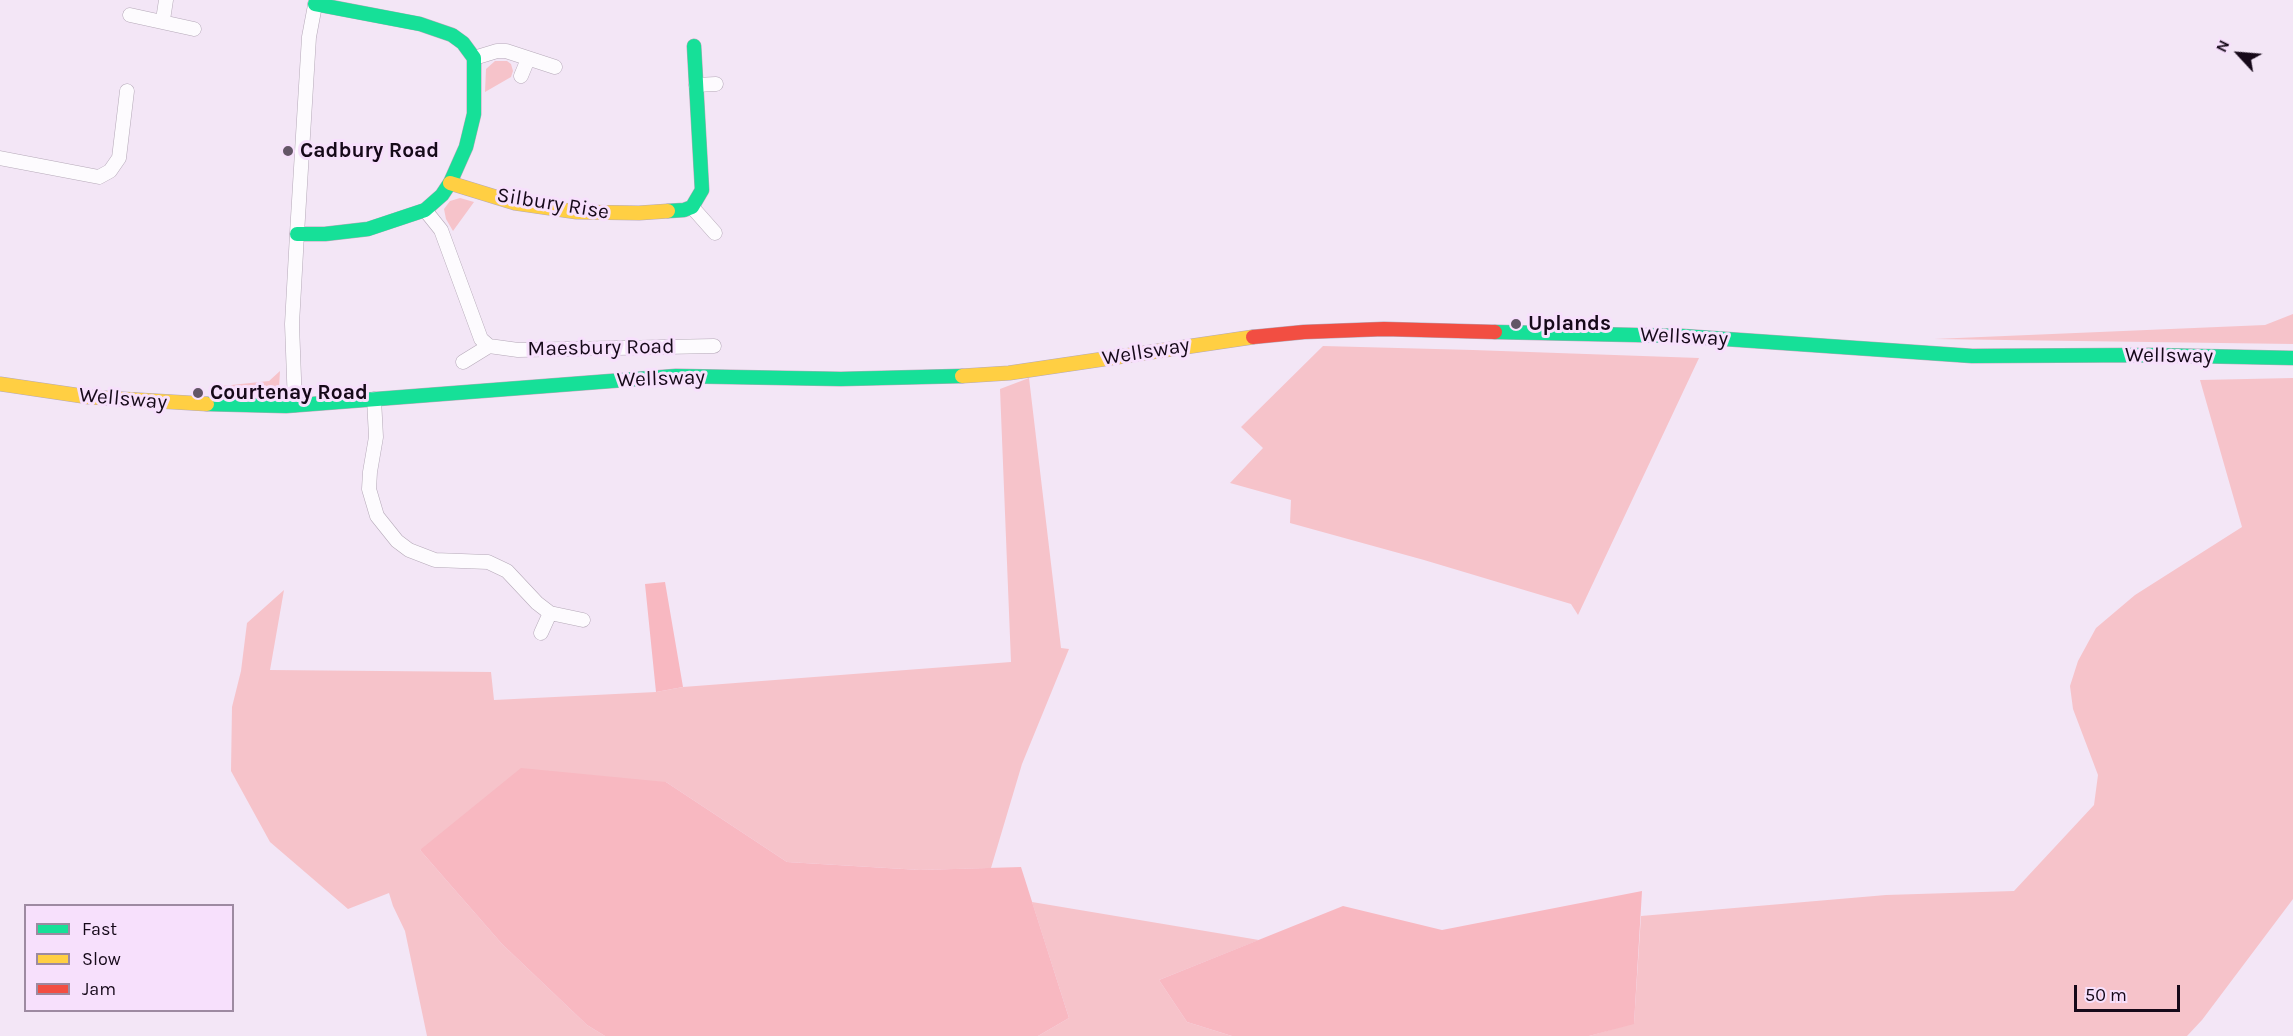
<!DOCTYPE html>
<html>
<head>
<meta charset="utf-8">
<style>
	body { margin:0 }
	#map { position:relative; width:2293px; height:1036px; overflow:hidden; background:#f3e6f6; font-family:Karla,sans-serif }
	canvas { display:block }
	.legend { position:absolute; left:24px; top:904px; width:210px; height:108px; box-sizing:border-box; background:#f7e0fc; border:2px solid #9d8aa1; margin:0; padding:8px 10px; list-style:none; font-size:18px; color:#160919 }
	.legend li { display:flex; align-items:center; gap:12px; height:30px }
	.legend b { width:30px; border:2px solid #9d8aa1 }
	.north { position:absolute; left:2209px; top:24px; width:60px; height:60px; -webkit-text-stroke:4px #f7e0fc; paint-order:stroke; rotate:296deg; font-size:16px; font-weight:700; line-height:24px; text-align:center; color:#160919 }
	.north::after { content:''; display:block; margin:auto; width:21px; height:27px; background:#160919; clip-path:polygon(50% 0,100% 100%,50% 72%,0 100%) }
	.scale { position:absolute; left:2074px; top:985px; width:106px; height:27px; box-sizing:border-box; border:3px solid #160919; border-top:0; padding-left:8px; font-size:18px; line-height:21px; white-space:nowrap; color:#160919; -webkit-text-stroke:4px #f7e0fc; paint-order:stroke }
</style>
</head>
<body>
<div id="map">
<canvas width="2293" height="1036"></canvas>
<ul class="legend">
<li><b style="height:8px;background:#16e098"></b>Fast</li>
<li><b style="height:8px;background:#ffcf43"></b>Slow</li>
<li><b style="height:8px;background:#f24e42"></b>Jam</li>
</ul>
<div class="north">N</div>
<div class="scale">50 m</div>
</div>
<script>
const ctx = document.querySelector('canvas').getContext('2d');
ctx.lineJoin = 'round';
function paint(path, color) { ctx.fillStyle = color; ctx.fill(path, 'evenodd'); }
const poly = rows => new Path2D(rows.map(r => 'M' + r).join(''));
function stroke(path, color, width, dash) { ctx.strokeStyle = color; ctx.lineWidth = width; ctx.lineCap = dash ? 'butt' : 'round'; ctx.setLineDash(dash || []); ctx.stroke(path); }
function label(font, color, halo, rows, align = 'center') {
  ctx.font = font + ' Karla,sans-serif'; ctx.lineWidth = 6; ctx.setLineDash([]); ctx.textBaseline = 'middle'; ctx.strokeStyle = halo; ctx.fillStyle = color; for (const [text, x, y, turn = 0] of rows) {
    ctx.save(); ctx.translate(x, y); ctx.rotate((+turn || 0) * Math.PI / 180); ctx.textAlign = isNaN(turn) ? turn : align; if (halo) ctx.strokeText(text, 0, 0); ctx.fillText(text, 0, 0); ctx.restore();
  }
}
paint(poly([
	[495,61,507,61,511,64,513,71,511,77,485,92,486,69],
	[460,198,474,202,453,231,446,219,444,209,450,201],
	[2293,314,2293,344,1934,339,2265,325],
	[1323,346,1473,350,1699,358,1578,615,1571,604,1424,560,1290,523,1291,500,1230,483,1263,448,1241,427],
	[280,371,279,388,272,393,221,393,222,386,269,381],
	[1029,378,1061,648,1069,649,1022,764,991,868,920,870,787,862,666,782,420,850,502,944,587,1025,605,1036,427,1036,405,931,393,906,389,893,348,909,270,842,231,771,232,707,241,671,247,623,284,590,270,670,491,672,494,700,656,692,683,687,1011,662,1000,389],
	[2293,378,2293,899,2202,1020,2187,1036,1589,1036,1634,1023,1641,916,1886,895,2014,891,2094,805,2098,775,2073,709,2070,686,2078,661,2096,628,2135,595,2242,527,2200,380],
	[1032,902,1259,940,1159,980,1187,1022,1232,1036,1038,1036,1069,1018]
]), '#f6c3ca');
paint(poly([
	[665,582,683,687,656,692,645,584],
	[521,768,666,782,787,862,920,870,1021,867,1069,1018,1038,1036,605,1036,587,1025,502,944,420,850],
	[1642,891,1634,1024,1589,1036,1232,1036,1187,1022,1159,980,1343,906,1442,930]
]), '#f8b8c1');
const street = poly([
	[130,15,194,29],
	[163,20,166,0],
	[474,58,497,51,506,51,555,67],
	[521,76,528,59],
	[696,85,716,84],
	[0,158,99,177,110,171,119,158,127,91],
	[692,207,715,233],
	[425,210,441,230,481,339,489,346,518,350,714,346],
	[463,362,489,346],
	[374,399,376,437,370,472,369,489,377,516,397,541,409,550,435,560,488,562,507,571,537,603,550,613,583,620],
	[295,405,292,324,297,234,309,37,316,0],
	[541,633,550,613]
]);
const fast = poly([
	[668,211,684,210,692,207,702,190,694,46],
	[297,234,325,234,368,229,425,210,442,195,450,183,466,147,474,114,474,58,463,43,452,35,420,24,315,4],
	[1495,332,1682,336,1972,356,2148,355,2293,358],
	[207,404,286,406,676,376,841,379,962,376]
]);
const slow = poly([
	[450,183,515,203,577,212,639,213,668,211],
	[962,376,1009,373,1253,337],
	[0,384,89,397,207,404]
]);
const jam = poly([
	[1253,337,1304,332,1384,329,1495,332]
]);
stroke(street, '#b5a9b8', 15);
stroke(fast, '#b5a9b8', 15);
stroke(slow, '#b5a9b8', 15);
stroke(jam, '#b5a9b8', 15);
stroke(street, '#fdfbfe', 14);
stroke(fast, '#16e098', 14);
stroke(slow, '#ffcf43', 14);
stroke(jam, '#f24e42', 14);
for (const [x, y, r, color] of [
	[288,151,6,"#635666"],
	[1516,324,6,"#635666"],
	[198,393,6,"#635666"]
]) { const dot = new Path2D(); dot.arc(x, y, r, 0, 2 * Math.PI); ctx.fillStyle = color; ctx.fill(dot); stroke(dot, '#f7e0fc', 2); }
label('bold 21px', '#160919', '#f7e0fc', [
	["Cadbury Road",300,151],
	["Uplands",1528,324],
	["Courtenay Road",210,393]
], 'left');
label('21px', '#160919', '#f7e0fc', [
	["Silbury Rise",553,204,9],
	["Wellsway",1684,337,3],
	["Maesbury Road",601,348,-1],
	["Wellsway",1146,352,-9],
	["Wellsway",2169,356,1],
	["Wellsway",661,379,-2],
	["Wellsway",123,399,5]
]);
</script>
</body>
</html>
